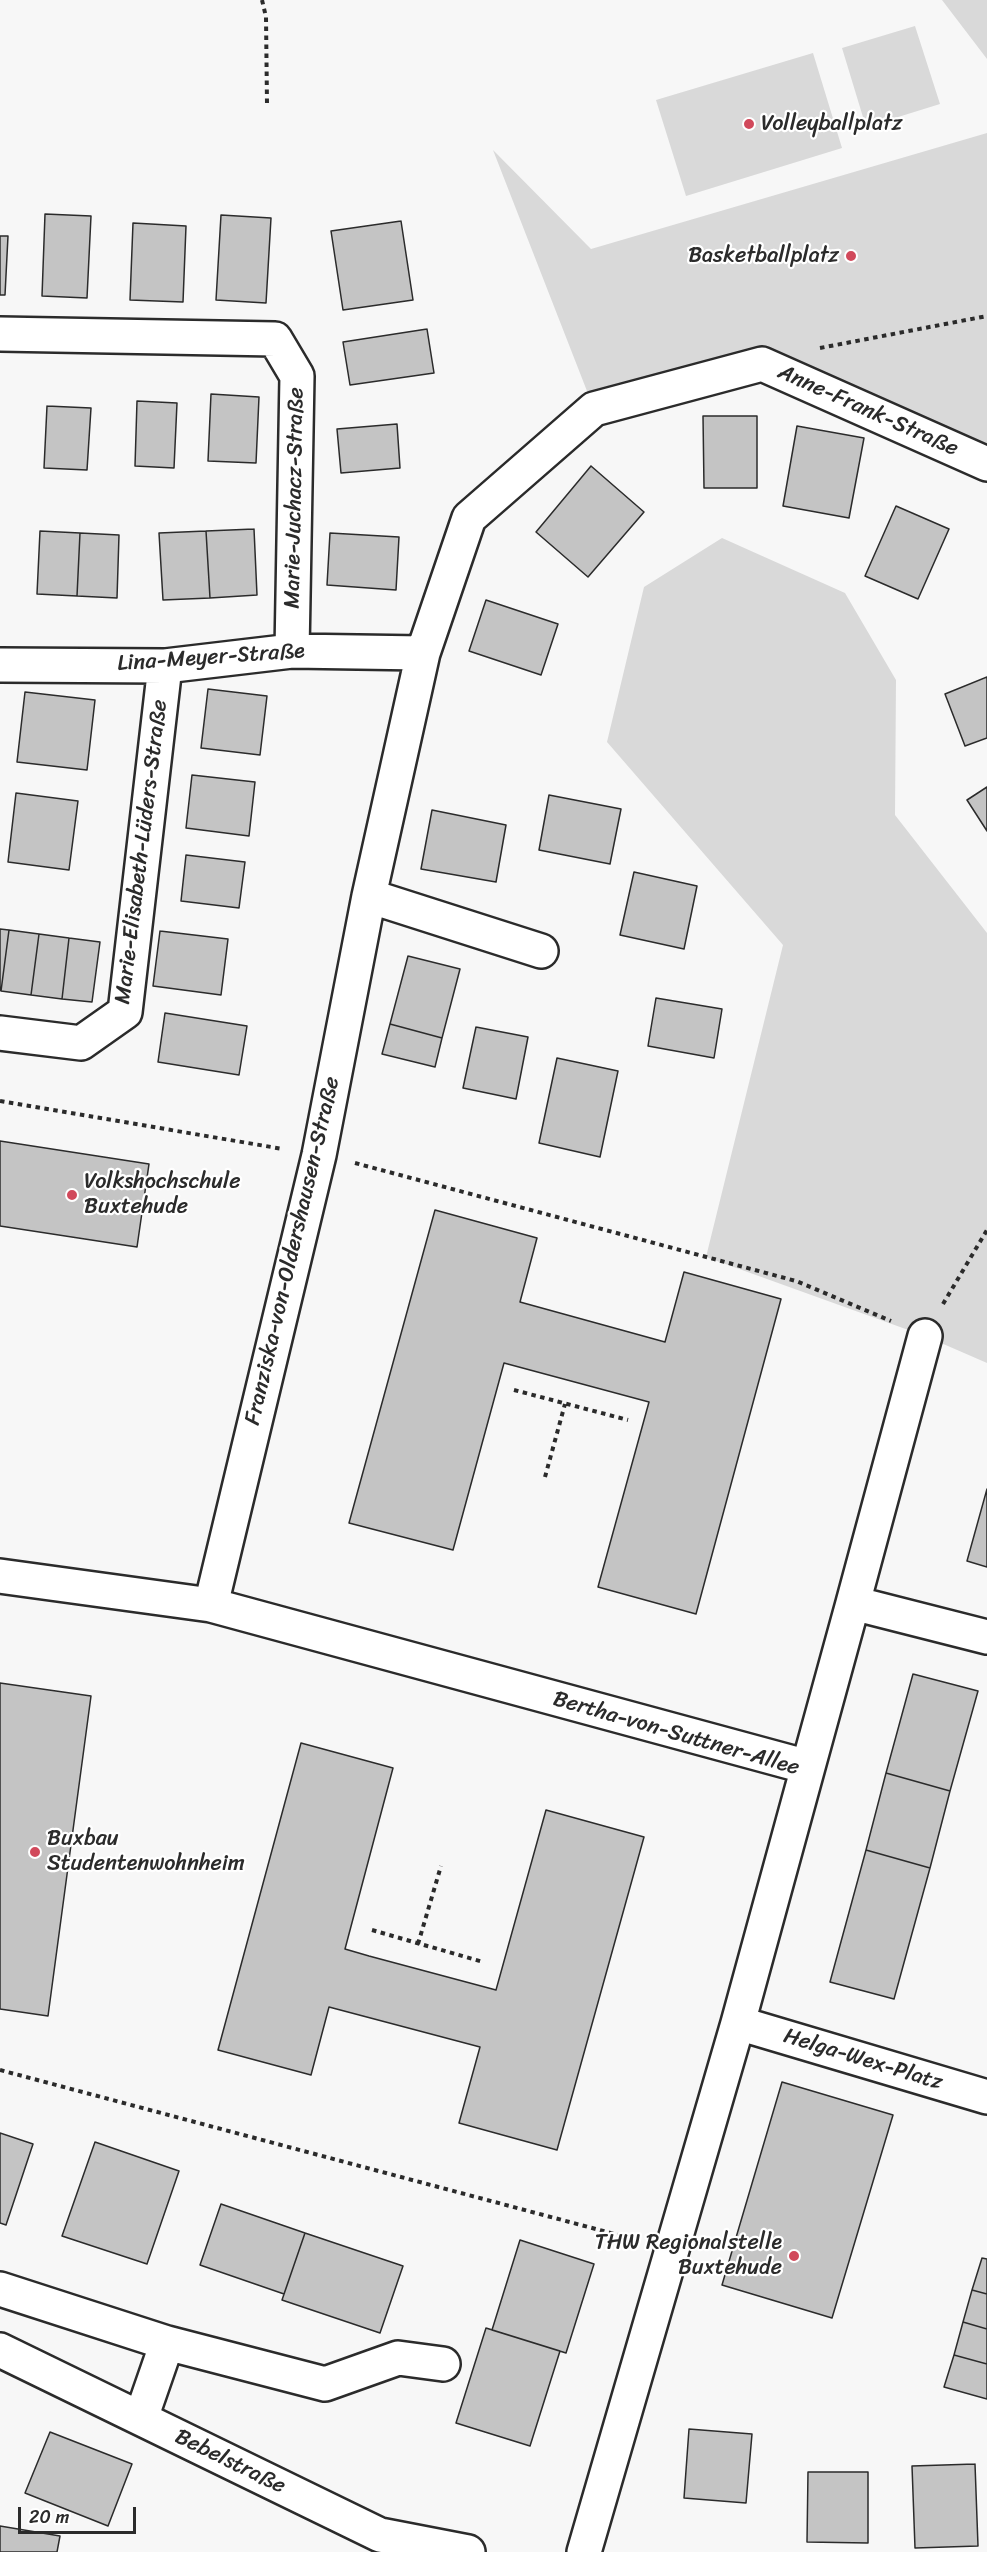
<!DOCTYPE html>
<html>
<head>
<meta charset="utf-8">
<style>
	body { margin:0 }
	#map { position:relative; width:987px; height:2552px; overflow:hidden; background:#f7f7f7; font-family:Sriracha,sans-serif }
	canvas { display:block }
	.scale { position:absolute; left:18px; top:2507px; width:118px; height:27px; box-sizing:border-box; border:3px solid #2b2b2b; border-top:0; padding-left:8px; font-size:18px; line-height:21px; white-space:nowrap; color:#2b2b2b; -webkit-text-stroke:4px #fff; paint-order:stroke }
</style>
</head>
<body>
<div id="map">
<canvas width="987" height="2552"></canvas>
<div class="scale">20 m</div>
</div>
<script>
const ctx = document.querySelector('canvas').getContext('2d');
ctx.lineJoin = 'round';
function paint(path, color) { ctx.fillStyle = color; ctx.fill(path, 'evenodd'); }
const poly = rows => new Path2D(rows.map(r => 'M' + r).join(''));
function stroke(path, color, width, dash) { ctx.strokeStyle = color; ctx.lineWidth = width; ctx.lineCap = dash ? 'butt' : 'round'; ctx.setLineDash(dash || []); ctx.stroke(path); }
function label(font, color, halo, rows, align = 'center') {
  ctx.font = font + ' Sriracha,sans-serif'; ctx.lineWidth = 4.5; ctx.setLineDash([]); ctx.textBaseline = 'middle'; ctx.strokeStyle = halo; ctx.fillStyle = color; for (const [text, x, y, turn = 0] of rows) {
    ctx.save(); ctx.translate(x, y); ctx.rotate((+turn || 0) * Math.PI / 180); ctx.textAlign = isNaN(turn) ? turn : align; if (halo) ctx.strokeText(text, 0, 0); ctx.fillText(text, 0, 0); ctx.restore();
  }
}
paint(poly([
	[942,0,987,0,987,59],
	[915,26,940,104,866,127,842,48],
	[813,53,842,148,686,196,656,100],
	[987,133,987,464,762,364,594,409,493,150,591,249],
	[722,538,845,593,896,680,895,815,987,933,987,1363,925,1336,706,1257,783,945,607,742,644,587]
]), '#d9d9d9');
const building = poly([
	[45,214,91,216,87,298,42,296,45,214],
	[221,215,271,218,266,303,216,300,221,215],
	[401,221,413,300,343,310,331,231,401,221],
	[133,223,186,226,183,302,130,300,133,223],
	[0,236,8,236,5,295,0,295,0,236],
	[427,329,434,373,350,385,343,342,427,329],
	[211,394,259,397,256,463,208,461,211,394],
	[137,401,177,403,174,468,135,466,137,401],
	[47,406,91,408,87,470,44,468,47,406],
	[703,416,757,416,757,488,704,488,703,416],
	[397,424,400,468,341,473,337,429,397,424],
	[797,426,864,438,849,518,783,506,797,426],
	[591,466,644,512,588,577,536,532,591,466],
	[896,506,949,529,918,599,865,576,896,506],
	[254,529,257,595,210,598,206,531,254,529],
	[40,531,80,533,77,596,37,594,40,531],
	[206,531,210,598,163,600,159,533,206,531],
	[80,533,119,535,117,598,77,596,80,533],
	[330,533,399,537,396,590,327,585,330,533],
	[486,600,558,624,541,675,469,651,486,600],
	[987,677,987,738,965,746,945,694,987,677],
	[208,689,267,696,260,755,201,748,208,689],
	[25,692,95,700,87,770,17,762,25,692],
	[192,775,255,782,249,836,186,828,192,775],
	[987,787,987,831,967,800,987,787],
	[16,793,78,801,69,870,8,862,16,793],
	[549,795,621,809,610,864,539,850,549,795],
	[432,810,506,825,496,882,421,869,432,810],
	[186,855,245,862,239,908,181,901,186,855],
	[634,872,697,886,684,949,620,935,634,872],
	[0,929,9,930,1,991,0,990,0,929],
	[9,930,39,934,31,995,1,991,9,930],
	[160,931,228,939,221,995,153,986,160,931],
	[39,934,69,938,62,999,31,995,39,934],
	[69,938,100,942,92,1002,62,999,69,938],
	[408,956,460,969,442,1038,390,1024,408,956],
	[656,998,722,1009,714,1058,648,1046,656,998],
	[165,1013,247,1026,239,1075,158,1062,165,1013],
	[390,1024,442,1038,435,1067,382,1054,390,1024],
	[476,1027,528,1037,516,1099,463,1088,476,1027],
	[557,1058,618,1071,600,1157,539,1143,557,1058],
	[0,1141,149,1164,137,1247,0,1226,0,1141],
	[435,1210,537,1238,520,1302,665,1342,684,1272,781,1299,696,1614,598,1587,649,1402,504,1363,453,1550,349,1523,435,1210],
	[987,1489,987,1567,967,1561,987,1489],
	[913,1674,978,1691,950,1791,886,1773,913,1674],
	[0,1683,91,1696,48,2016,0,2009,0,1683],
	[301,1743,393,1768,345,1949,369,1956,496,1990,546,1810,644,1837,557,2150,459,2123,480,2047,329,2007,311,2075,218,2050,301,1743],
	[886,1773,950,1791,930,1868,866,1850,886,1773],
	[866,1850,930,1868,894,1999,830,1982,866,1850],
	[782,2082,893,2115,832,2318,722,2285,782,2082],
	[0,2133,33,2144,6,2225,0,2223,0,2133],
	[95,2142,179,2171,147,2264,62,2236,95,2142],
	[221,2204,305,2233,284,2294,200,2265,221,2204],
	[305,2233,403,2266,380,2333,282,2300,305,2233],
	[520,2240,594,2264,566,2353,492,2330,520,2240],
	[982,2258,987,2259,987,2294,972,2290,982,2258],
	[972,2290,987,2294,987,2329,963,2322,972,2290],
	[963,2322,987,2329,987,2364,954,2355,963,2322],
	[486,2328,560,2351,530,2446,456,2423,486,2328],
	[954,2355,987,2364,987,2399,944,2387,954,2355],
	[689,2429,752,2434,746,2503,684,2498,689,2429],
	[50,2432,132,2464,108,2526,25,2493,50,2432],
	[975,2464,978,2546,915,2548,912,2466,975,2464],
	[808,2472,868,2472,868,2543,807,2542,808,2472],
	[0,2526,60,2536,57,2552,0,2552,0,2526]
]);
paint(building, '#c4c4c4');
stroke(building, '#2b2b2b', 1.5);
const minor = poly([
	[0,334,275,339,297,376,292,651],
	[0,665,165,666,292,651,423,653],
	[369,896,541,951],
	[0,1033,81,1043,125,1012,165,666],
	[0,1576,211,1605,808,1767,738,2023,584,2552],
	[853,1603,925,1336],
	[211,1605,319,1155,369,896,423,653,469,518,594,409,762,364,987,464],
	[808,1767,853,1603,987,1637],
	[738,2023,987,2097],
	[0,2289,167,2343],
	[0,2350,380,2535,468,2552],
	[141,2418,167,2343,325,2384,398,2358,443,2364]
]);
stroke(minor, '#2b2b2b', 38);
stroke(poly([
	[262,0,266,17,267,104],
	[820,348,987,316],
	[0,1101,283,1149],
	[355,1163,796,1281,891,1321],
	[943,1304,987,1230],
	[514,1390,628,1420],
	[545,1477,565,1404],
	[372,1930,483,1962],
	[418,1944,441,1866],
	[0,2070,637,2240]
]), '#2b2b2b', 4, [4.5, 4.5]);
stroke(minor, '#fff', 33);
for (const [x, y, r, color] of [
	[749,124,6,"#d1495b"],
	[851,256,6,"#d1495b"],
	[72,1195,6,"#d1495b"],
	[35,1852,6,"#d1495b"],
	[794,2256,6,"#d1495b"]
]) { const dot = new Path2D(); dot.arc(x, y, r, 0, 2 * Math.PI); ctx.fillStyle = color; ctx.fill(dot); stroke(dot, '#fff', 2); }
label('22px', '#2b2b2b', '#fff', [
	["Volleyballplatz",761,124],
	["Basketballplatz",839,256,"right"],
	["Volkshochschule",84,1182],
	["Buxtehude",84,1207],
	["Buxbau",47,1839],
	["Studentenwohnheim",47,1864],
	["THW Regionalstelle",782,2243,"right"],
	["Buxtehude",782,2268,"right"]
], 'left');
label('22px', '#2b2b2b', '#fff', [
	["Anne-Frank-Straße",868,411,24],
	["Marie-Juchacz-Straße",295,498,-89],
	["Lina-Meyer-Straße",211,658,-4],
	["Marie-Elisabeth-Lüders-Straße",142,852,-83],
	["Franziska-von-Oldershausen-Straße",293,1251,-77],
	["Bertha-von-Suttner-Allee",676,1734,16],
	["Helga-Wex-Platz",863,2060,17],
	["Bebelstraße",230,2462,26]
]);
</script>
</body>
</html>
